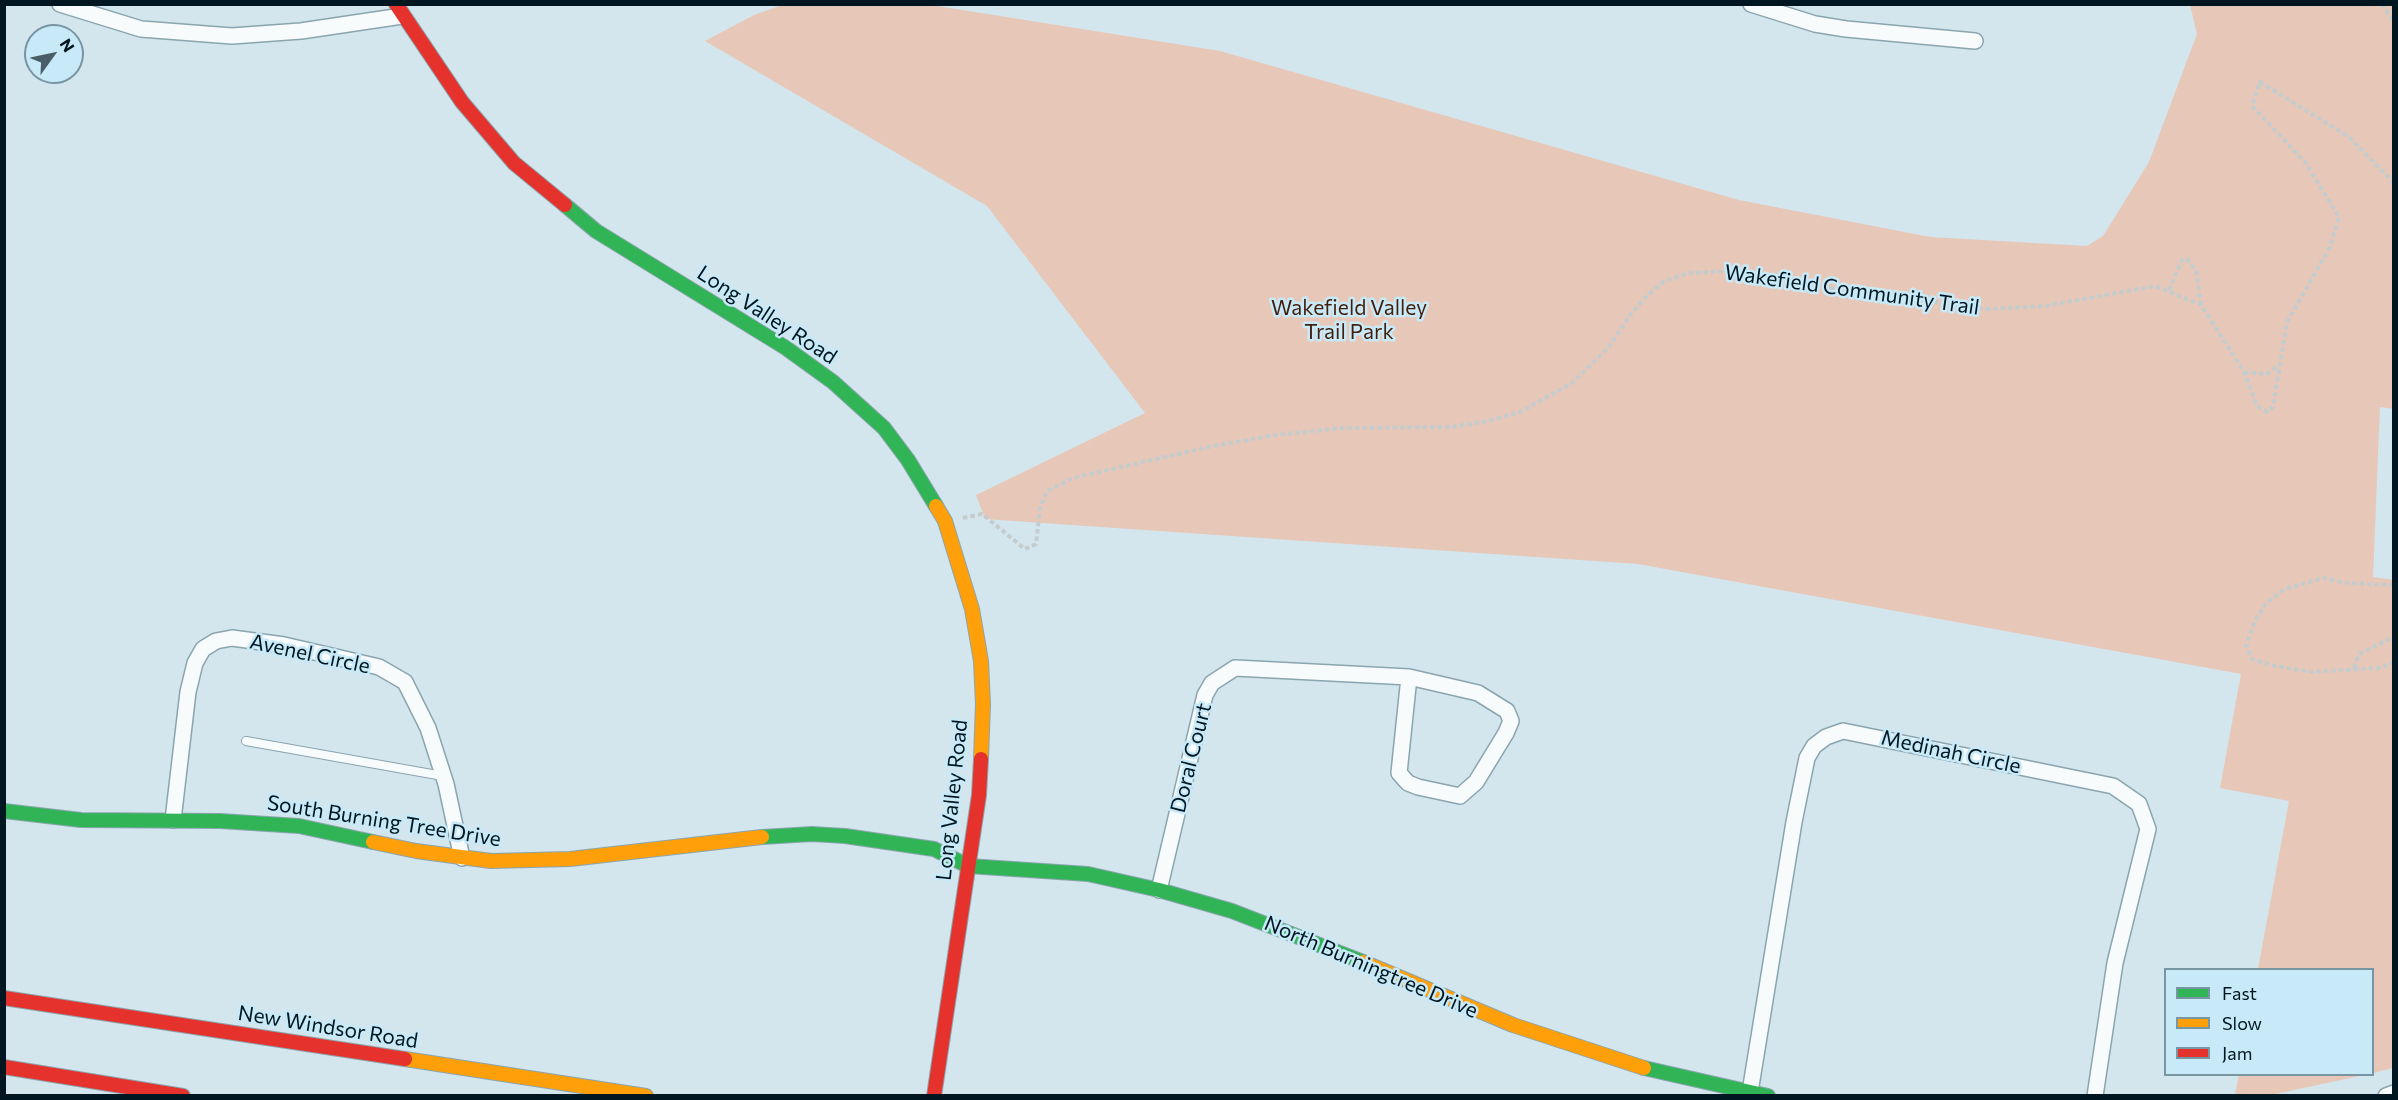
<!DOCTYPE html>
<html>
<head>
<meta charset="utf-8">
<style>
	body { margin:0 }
	#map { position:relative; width:2398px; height:1100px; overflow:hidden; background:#d3e5ed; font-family:Commissioner,sans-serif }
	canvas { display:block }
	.frame { position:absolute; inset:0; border:6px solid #001620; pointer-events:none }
	.legend { position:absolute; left:2164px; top:968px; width:210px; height:108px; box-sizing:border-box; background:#c8eaf8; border:2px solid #7895a2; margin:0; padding:8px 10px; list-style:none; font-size:18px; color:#001620 }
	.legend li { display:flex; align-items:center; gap:12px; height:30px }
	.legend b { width:30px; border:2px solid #7895a2 }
	.north { position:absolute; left:24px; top:24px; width:60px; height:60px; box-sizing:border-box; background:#c8eaf8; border:2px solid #7895a2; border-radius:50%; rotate:57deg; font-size:16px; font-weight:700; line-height:24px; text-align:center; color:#001620 }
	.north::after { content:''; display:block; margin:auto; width:21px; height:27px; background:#4a5e68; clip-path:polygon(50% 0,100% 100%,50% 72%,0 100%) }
</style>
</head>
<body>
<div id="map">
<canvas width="2398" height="1100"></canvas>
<div class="frame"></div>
<ul class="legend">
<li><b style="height:8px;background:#30b455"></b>Fast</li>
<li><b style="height:8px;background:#ff9f0a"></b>Slow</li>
<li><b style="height:8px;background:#e5322d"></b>Jam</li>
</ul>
<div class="north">N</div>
</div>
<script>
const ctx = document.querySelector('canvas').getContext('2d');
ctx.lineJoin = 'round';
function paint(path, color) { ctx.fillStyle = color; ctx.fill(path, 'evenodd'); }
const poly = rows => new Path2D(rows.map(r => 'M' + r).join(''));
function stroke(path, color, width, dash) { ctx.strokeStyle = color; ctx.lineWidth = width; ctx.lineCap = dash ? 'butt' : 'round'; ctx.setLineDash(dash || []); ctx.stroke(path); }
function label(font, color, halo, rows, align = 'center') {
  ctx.font = font + ' Commissioner,sans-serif'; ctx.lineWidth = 5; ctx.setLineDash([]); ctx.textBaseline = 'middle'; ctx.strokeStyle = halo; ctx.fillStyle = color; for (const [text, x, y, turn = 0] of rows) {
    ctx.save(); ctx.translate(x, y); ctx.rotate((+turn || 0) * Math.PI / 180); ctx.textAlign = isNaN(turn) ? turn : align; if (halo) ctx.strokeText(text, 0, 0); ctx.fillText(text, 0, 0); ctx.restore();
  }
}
paint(poly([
	[785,4,931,5,1220,51,1739,200,1930,237,2087,246,2103,236,2149,162,2197,34,2190,5,2393,5,2394,409,2380,407,2373,577,2394,580,2393,1068,2373,1073,2372,970,2258,969,2289,801,2220,788,2241,674,1638,564,985,519,976,495,1145,413,987,206,705,41,754,15],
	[2239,1074,2364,1074,2364,1075,2271,1095,2235,1095]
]), '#e7c8b8');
const lane = poly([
	[246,741,443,776]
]);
const street = poly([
	[60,4,141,29,232,36,301,31,402,16],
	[1751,4,1815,24,1846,29,1975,41],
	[1409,677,1478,693,1507,711,1511,721,1506,733,1476,782,1460,796,1418,787,1408,783,1399,773,1409,677],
	[173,820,188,692,195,663,203,649,216,641,232,638,284,645,379,667,405,682,428,728,446,784,462,858],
	[1159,890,1205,695,1212,683,1235,668,1409,677],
	[1750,1092,1794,822,1807,758,1814,746,1826,737,1843,731,2113,786,2139,804,2148,829,2115,963,2095,1096],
	[2386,1096,2394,1093]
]);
const fast = poly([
	[565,205,596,231,786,348,833,382,884,428,908,460,936,506],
	[4,811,81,820,220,821,299,826,373,842],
	[762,837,812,834,845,836,934,849,968,866,1088,874,1159,890,1232,911,1363,962],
	[1644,1068,1768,1096]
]);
const slow = poly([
	[936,506,945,521,972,609,981,661,983,704,981,759],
	[373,842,416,851,491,861,570,859,762,837],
	[1363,962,1513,1025,1644,1068],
	[405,1059,646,1096]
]);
const jam = poly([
	[396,4,462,102,514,163,565,205],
	[4,998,405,1059],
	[4,1067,183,1096],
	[934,1096,979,795,981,759]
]);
stroke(lane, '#8aa5af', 10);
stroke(street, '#8aa5af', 18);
stroke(fast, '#8aa5af', 16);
stroke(slow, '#8aa5af', 16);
stroke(jam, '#8aa5af', 16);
stroke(poly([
	[2382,4,2394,22],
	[2169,290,2182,260,2187,259,2196,271,2201,305],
	[2244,372,2267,374,2280,364],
	[963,518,982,514,1025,549,1036,544,1040,508,1047,491,1073,478,1213,446,1276,435,1342,428,1452,427,1488,421,1520,412,1572,383,1609,347,1630,315,1646,297,1663,282,1688,273,1732,271,1787,282,1987,309,2045,306,2155,286,2201,305,2244,372,2257,406,2267,412,2273,407,2287,322,2330,247,2339,217,2305,162,2252,106,2260,82,2349,137,2394,183],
	[2394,585,2346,583,2323,578,2285,589,2266,603,2255,621,2246,645,2252,659,2270,665,2311,672,2379,668,2394,662],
	[2354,668,2359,654,2394,637]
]), '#c5ccce', 4, [4.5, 3]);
stroke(lane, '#f8fbfc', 8);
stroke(street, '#f8fbfc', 15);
stroke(fast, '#30b455', 14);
stroke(slow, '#ff9f0a', 14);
stroke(jam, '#e5322d', 14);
label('21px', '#001620', '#c8eaf8', [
	["Wakefield Community Trail",1852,290,8],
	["Long Valley Road",767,315,33],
	["Avenel Circle",310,654,12],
	["Medinah Circle",1951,752,12],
	["Doral Court",1191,758,-76],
	["Long Valley Road",952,800,-84],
	["South Burning Tree Drive",384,821,9],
	["North Burningtree Drive",1371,967,23],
	["New Windsor Road",328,1027,9]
]);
label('21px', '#441e0a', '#c8eaf8', [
	["Wakefield Valley",1349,308],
	["Trail Park",1349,332]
]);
</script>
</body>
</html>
